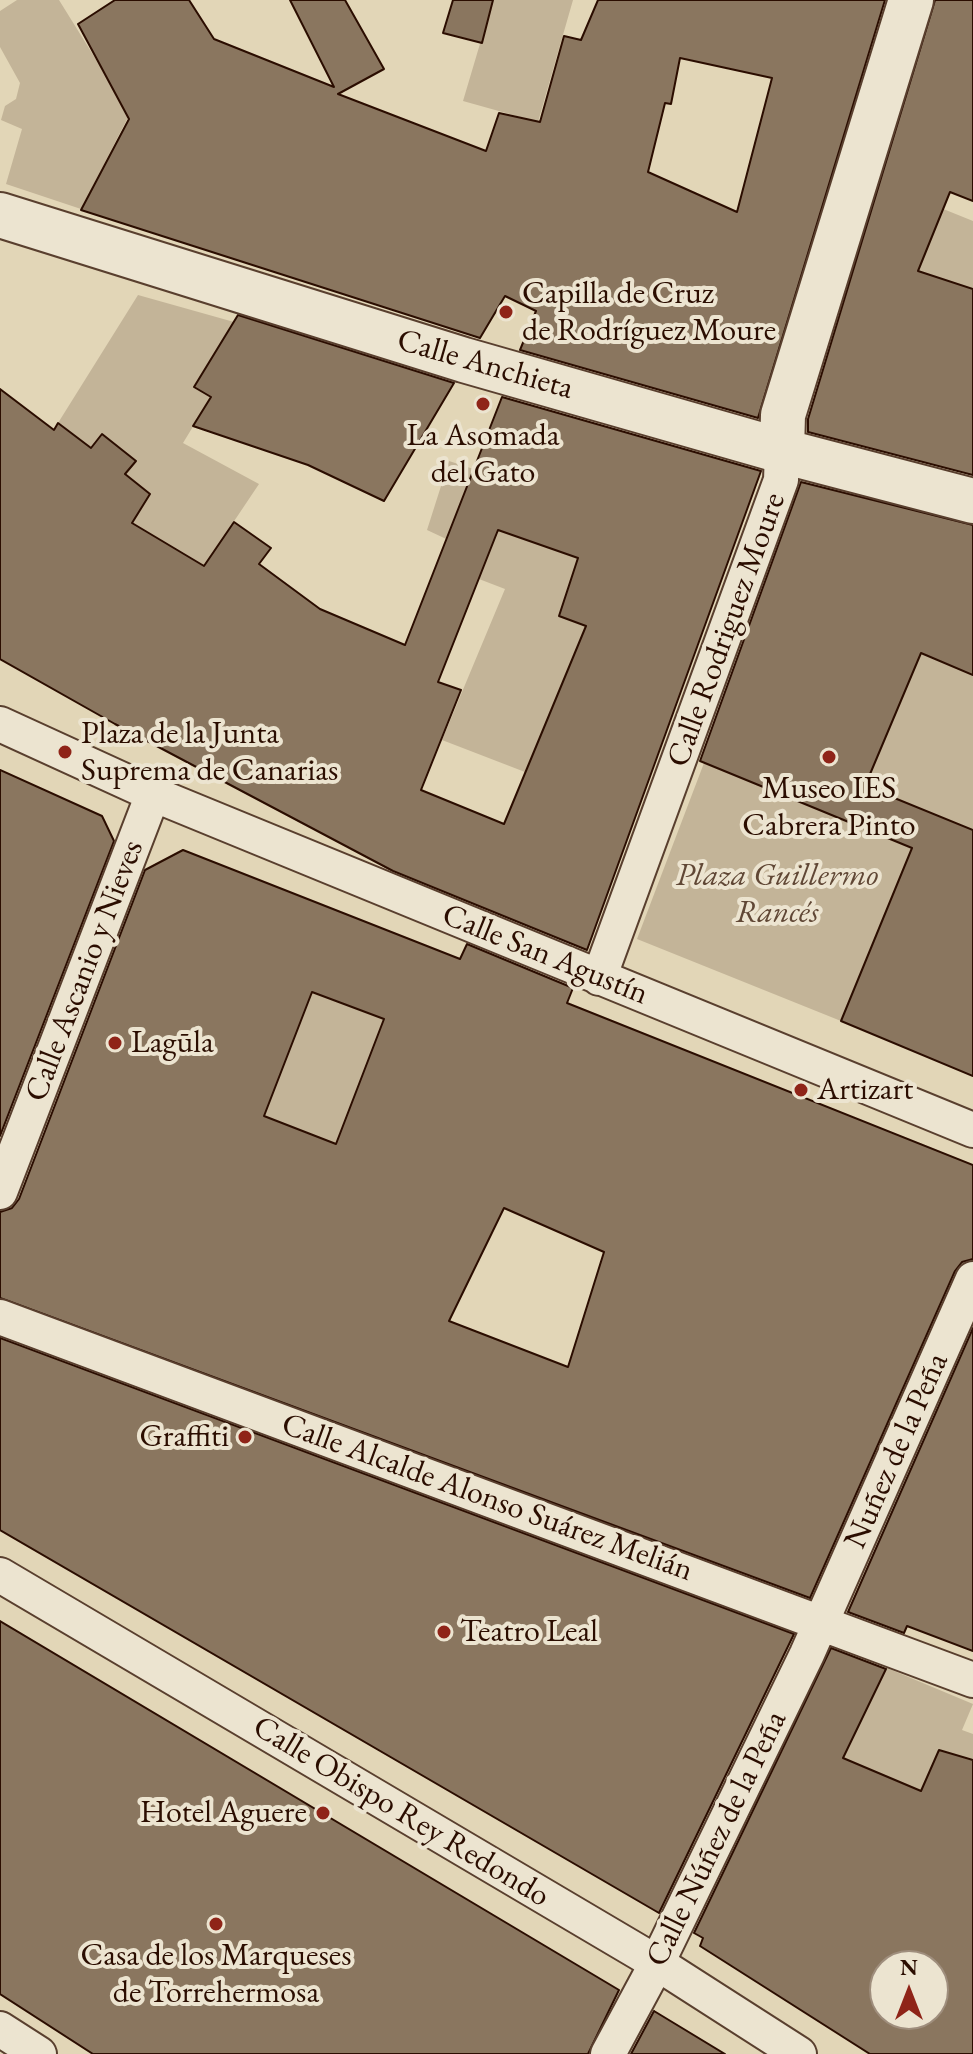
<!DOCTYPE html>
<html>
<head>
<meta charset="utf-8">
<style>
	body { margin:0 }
	#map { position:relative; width:973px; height:2054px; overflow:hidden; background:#e2d6b7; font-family:"EB Garamond",serif }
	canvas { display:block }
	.north { position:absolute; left:869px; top:1950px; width:80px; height:80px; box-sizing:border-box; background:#ece4d0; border:2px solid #9f8e7d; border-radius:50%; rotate:0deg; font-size:22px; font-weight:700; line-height:32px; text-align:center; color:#2b0d00 }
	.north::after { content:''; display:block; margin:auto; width:28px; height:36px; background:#8f2418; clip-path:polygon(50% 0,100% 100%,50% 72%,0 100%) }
</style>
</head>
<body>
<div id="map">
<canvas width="973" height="2054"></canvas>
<div class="north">N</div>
</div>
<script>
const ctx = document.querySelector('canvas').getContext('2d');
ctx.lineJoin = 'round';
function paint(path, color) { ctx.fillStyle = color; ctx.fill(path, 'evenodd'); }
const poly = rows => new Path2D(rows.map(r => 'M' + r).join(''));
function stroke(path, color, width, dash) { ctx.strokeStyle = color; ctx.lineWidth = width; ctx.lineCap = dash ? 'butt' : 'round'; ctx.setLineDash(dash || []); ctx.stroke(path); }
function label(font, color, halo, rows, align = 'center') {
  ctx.font = font + ' "EB Garamond",serif'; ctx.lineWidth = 8; ctx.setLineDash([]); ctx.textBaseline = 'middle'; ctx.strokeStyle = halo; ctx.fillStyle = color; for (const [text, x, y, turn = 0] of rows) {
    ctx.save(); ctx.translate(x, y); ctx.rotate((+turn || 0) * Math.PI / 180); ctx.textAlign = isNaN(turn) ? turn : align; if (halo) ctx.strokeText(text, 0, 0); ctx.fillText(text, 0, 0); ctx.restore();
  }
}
paint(poly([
	[17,0,59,0,100,66,181,14,81,209,6,184,22,129,1,120,5,106,16,99,20,83,0,47,0,11],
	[493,0,573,0,538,122,463,101],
	[921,200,973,221,973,290,899,265],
	[138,295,234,322,195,387,211,397,183,443,259,484,204,566,132,523,125,474,136,461,102,434,91,448,58,423],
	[449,461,501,478,578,558,559,616,586,626,525,772,442,740,505,589,479,579,487,558,427,530],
	[921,653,973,675,973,830,865,786],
	[704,763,912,848,841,1021,637,939],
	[321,967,384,1019,336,1144,205,1094],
	[887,1668,973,1704,962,1730,973,1734,973,1760,921,1791,843,1758]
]), '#c3b498');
const building = poly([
	[115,0,189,0,214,39,334,87,290,0,345,0,384,69,338,94,486,151,499,113,540,122,564,36,581,40,598,0,885,0,758,418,520,350,536,311,505,296,480,338,81,210,129,119,78,24,115,0],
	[680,58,772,78,737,212,648,172,665,103,671,104,680,58],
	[453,0,493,0,482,43,443,33,453,0],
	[935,0,973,0,973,201,950,192,918,271,973,289,973,475,808,432,808,419,935,0],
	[238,315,454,383,384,501,308,465,193,426,211,397,194,387,238,315],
	[0,389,54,430,58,423,91,448,102,434,136,461,125,474,150,494,132,523,204,566,234,522,271,548,259,564,320,609,405,645,502,397,761,471,587,950,393,871,115,724,0,659,0,389],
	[498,530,578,558,559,616,586,626,504,824,421,790,461,690,438,682,498,530],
	[801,482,973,525,973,675,921,653,865,786,973,830,973,1076,841,1021,912,848,700,761,801,482],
	[0,770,102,816,114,841,0,1136,0,770],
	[183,850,460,959,467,944,573,988,567,1003,973,1165,973,1259,962,1262,955,1271,810,1598,0,1298,0,1212,12,1208,19,1199,145,870,183,850],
	[312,992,384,1019,336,1144,264,1116,312,992],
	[504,1208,604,1252,568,1367,449,1321,504,1208],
	[973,1328,973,1651,907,1626,904,1633,848,1612,973,1328],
	[0,1338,794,1634,659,1913,0,1530,0,1338],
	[0,1621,619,1990,588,2054,93,2054,0,1994,0,1621],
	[831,1648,886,1669,843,1758,921,1791,939,1750,973,1760,973,2054,870,2054,700,1946,703,1938,694,1933,831,1648],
	[885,1966,933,1966,933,2014,885,2014,885,1966],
	[654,2011,725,2054,631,2054,654,2011]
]);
paint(building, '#8a765f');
stroke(building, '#2b0d00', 2);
const pedestrian = poly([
	[0,724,153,794,973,1130],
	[599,978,781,480,782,451],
	[0,1192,153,794],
	[0,1317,973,1680],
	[0,1575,657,1963,799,2054],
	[0,2029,39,2054],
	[608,2054,657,1963,807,1654,973,1279]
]);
const minor = poly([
	[0,215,464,360,782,451,973,501],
	[782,451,783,415,911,0]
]);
stroke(pedestrian, '#593f2e', 38);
stroke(minor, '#593f2e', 48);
stroke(pedestrian, '#ece4d0', 34);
stroke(minor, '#ece4d0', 44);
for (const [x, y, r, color] of [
	[506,312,8,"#8f2418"],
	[483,404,8,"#8f2418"],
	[65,752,8,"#8f2418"],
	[829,757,8,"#8f2418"],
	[115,1043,8,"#8f2418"],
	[801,1090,8,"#8f2418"],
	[245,1437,8,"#8f2418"],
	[444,1632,8,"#8f2418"],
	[323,1813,8,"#8f2418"],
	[216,1924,8,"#8f2418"]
]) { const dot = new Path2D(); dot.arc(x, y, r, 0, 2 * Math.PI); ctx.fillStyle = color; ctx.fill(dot); stroke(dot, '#ece4d0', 3); }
label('32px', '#2b0d00', '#ece4d0', [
	["Capilla de Cruz",522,294],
	["de Rodríguez Moure",522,331],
	["La Asomada",483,436,"center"],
	["del Gato",483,473,"center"],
	["Plaza de la Junta",81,734],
	["Suprema de Canarias",81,771],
	["Museo IES",829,789,"center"],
	["Cabrera Pinto",829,826,"center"],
	["Lagūla",131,1043],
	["Artizart",817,1090],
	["Graffiti",229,1437,"right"],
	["Teatro Leal",460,1632],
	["Hotel Aguere",307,1813,"right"],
	["Casa de los Marqueses",216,1956,"center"],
	["de Torrehermosa",216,1993,"center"]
], 'left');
label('32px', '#2b0d00', '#ece4d0', [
	["Calle Anchieta",485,365,16],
	["Calle Rodriguez Moure",727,630,-70],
	["Calle San Agustín",545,955,22],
	["Calle Ascanio y Nieves",85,971,-69],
	["Nuñez de la Peña",897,1451,-66],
	["Calle Alcalde Alonso Suárez Melián",487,1498,20],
	["Calle Obispo Rey Redondo",401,1812,31],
	["Calle Núñez de la Peña",717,1839,-64]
]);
label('italic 32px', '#604735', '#ece4d0', [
	["Plaza Guillermo",777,876],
	["Rancés",777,913]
]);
</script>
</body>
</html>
